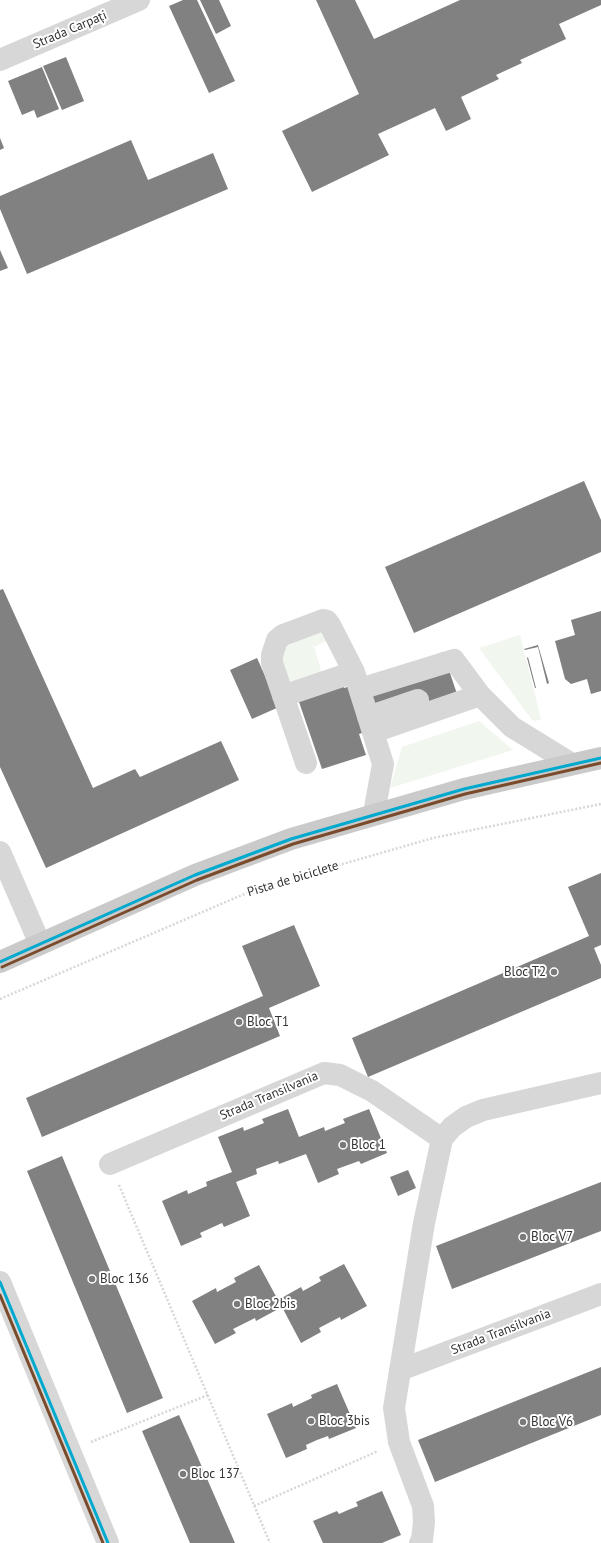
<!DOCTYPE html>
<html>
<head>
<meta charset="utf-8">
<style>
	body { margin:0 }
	canvas { display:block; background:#fff }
</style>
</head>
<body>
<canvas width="601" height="1543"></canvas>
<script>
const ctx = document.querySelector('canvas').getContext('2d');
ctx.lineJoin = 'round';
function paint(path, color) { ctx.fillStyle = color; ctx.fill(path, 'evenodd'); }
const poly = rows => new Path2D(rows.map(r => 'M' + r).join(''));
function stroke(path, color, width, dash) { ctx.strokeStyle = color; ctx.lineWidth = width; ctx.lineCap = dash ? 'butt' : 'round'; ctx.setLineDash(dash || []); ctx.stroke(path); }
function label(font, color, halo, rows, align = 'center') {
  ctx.font = font + ' "PT Sans",sans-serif'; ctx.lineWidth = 4; ctx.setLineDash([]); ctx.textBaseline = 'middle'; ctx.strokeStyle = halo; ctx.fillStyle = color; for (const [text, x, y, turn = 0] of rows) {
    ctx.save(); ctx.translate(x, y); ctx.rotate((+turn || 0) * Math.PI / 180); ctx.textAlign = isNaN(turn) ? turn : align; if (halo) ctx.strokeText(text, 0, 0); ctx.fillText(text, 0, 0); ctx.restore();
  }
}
paint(poly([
	[322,628,328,640,314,647,322,673,287,683,283,666,282,654,285,647],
	[520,635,541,719,536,721,532,720,479,648],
	[479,721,513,750,390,788,402,747]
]), '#f1f6ee');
paint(poly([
	[183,0,197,0,235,81,209,93,169,6],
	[200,0,219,0,231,26,216,34],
	[316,0,355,0,374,39,460,0,601,0,601,5,559,24,566,39,520,60,522,63,496,75,499,79,461,97,471,119,446,131,435,108,378,134,389,155,312,192,282,131,359,94],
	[66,57,84,101,62,110,43,66],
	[42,67,59,109,37,118,34,110,22,115,8,81],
	[0,138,4,148,0,150],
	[131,140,148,180,213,153,228,189,27,274,0,209,0,196],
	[0,250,8,268,0,271],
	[584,481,601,520,601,552,414,633,385,567],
	[3,589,93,788,135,769,140,777,221,741,239,780,46,868,0,767,0,590],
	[601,611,601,691,591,694,587,679,571,684,565,679,555,641,575,635,571,620],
	[538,645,549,683,547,684,538,647,525,650,524,649],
	[443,652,462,709,393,723,359,734,366,755,322,769,299,702,337,668,344,688,379,677],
	[528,657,536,688,535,688,527,658],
	[257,658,279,707,252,719,230,670],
	[601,873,601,945,594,948,601,965,601,978,368,1077,352,1038,589,936,568,887],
	[294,925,320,986,269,1008,280,1036,42,1137,26,1098,263,996,242,946],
	[288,1109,299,1137,324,1127,325,1131,345,1123,343,1119,369,1109,387,1153,361,1164,359,1161,337,1169,339,1174,318,1183,306,1154,279,1164,278,1161,256,1169,257,1174,236,1182,250,1216,224,1227,222,1223,200,1233,202,1237,181,1246,162,1201,187,1190,188,1194,207,1186,206,1182,232,1172,218,1137,243,1127,244,1131,264,1123,262,1119],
	[62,1156,163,1398,127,1413,27,1171],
	[408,1170,416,1188,398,1196,390,1177],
	[601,1182,601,1231,452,1289,436,1246],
	[344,1264,367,1306,341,1320,340,1317,319,1328,321,1332,301,1343,282,1307,256,1321,255,1318,233,1329,236,1333,215,1344,192,1301,216,1288,217,1292,236,1282,234,1278,259,1265,278,1300,301,1287,303,1291,321,1281,319,1277],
	[601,1367,601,1415,435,1482,418,1440],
	[337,1384,356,1428,329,1439,328,1436,317,1440,306,1445,307,1449,286,1458,267,1414,292,1403,293,1407,312,1398,311,1395],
	[179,1415,192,1444,235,1543,190,1543,142,1431],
	[382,1491,401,1535,382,1543,323,1543,313,1521,337,1511,339,1514,348,1510,358,1506,356,1502]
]), '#818181');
stroke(poly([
	[0,999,256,889,433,838,601,804],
	[119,1185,270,1543],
	[91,1442,208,1395],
	[254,1506,378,1451]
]), '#d7d7d7', 2.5, [2, 2]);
stroke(poly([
	[0,60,139,0],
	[360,689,454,660,480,695],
	[283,696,354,672],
	[368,717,418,700],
	[373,732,480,695,512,727,572,764],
	[306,763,272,663,272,655,277,640,283,635,323,620,327,621,330,625,354,672,383,764,374,813],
	[0,852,40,944],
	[110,1164,324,1073,340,1075,372,1091,442,1139],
	[0,1282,108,1543],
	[400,1370,601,1294],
	[420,1543,422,1540,424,1522,423,1506,399,1442,394,1408,424,1223,442,1139,452,1127,466,1117,483,1110,601,1083]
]), '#d7d7d7', 22);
stroke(poly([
	[0,962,195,875,291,839,464,789,601,758]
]), '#cacaca', 22);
stroke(poly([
	[0,962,195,875,291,839,464,789,601,758],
	[0,1282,108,1543]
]), '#00a9ce', 3);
stroke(poly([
	[2,967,197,880,293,844,465,794,601,763],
	[0,1295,103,1543]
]), '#7a4b2a', 3);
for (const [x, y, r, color] of [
	[554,972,4,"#7a7a7a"],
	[239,1022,4,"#7a7a7a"],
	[343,1145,4,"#7a7a7a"],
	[523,1237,4,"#7a7a7a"],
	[92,1279,4,"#7a7a7a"],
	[237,1304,4,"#7a7a7a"],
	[311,1421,4,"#7a7a7a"],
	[523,1422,4,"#7a7a7a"],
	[183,1474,4,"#7a7a7a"]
]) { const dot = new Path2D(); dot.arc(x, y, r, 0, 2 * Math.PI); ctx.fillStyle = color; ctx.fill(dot); stroke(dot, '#fff', 1.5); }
label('13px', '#333', '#fff', [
	["Strada Carpați",70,30,-23],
	["Pista de biciclete",293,879,-17],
	["Strada Transilvania",269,1096,-23],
	["Strada Transilvania",501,1332,-21]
]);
label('13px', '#333', '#fff', [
	["Bloc T2",546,972,"right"],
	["Bloc T1",247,1022],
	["Bloc 1",351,1145],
	["Bloc V7",531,1237],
	["Bloc 136",100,1279],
	["Bloc 2bis",245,1304],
	["Bloc 3bis",319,1421],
	["Bloc V6",531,1422],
	["Bloc 137",191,1474]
], 'left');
</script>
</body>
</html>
